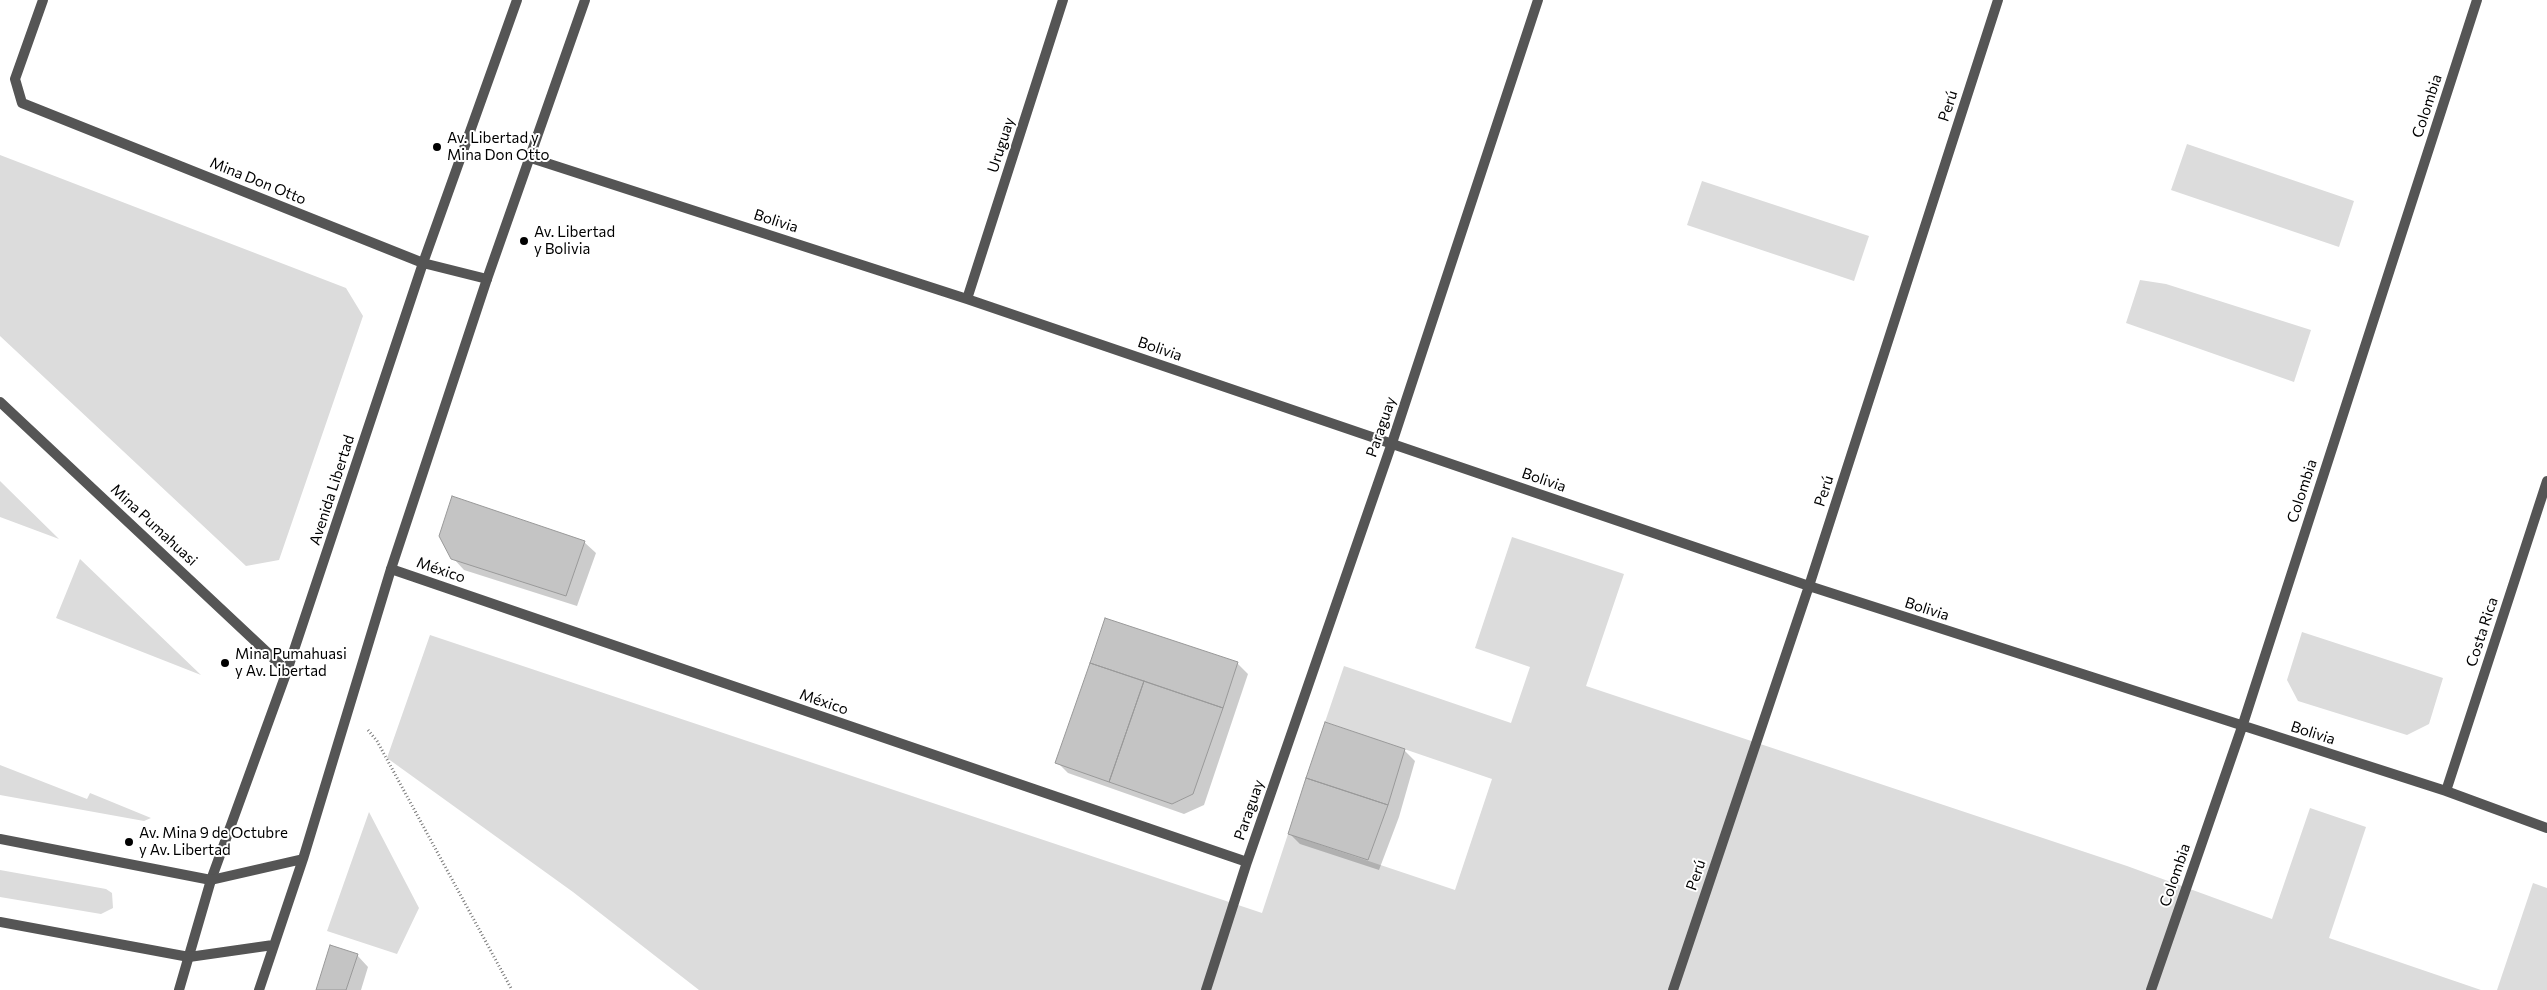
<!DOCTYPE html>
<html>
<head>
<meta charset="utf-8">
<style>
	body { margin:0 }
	canvas { display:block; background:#fff }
</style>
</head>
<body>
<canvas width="2547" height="990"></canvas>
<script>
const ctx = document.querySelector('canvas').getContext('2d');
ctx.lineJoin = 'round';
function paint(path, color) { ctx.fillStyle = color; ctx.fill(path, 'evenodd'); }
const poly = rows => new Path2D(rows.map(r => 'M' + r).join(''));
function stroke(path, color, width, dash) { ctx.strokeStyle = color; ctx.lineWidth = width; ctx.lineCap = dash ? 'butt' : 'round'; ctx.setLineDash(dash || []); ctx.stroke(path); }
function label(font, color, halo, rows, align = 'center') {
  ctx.font = font + ' Commissioner,sans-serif'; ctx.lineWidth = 4; ctx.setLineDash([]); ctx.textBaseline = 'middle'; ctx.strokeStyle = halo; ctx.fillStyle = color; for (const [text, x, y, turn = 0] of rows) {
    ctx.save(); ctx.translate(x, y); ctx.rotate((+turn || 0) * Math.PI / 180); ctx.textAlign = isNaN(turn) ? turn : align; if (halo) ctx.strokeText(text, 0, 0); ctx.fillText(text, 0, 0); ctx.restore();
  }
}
paint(poly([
	[2187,144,2354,201,2339,247,2171,190],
	[0,155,346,288,363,316,279,560,246,566,0,336],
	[1702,181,1869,236,1854,281,1687,225],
	[2140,280,2166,284,2311,330,2294,382,2126,323],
	[0,481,59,539,0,517],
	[1512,537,1624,574,1586,686,2127,866,2272,919,2310,808,2366,827,2329,938,2481,990,699,990,573,892,387,758,430,635,1262,913,1288,834,1455,890,1492,779,1325,722,1344,666,1511,723,1530,667,1475,648],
	[80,559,201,675,56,618],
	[2302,632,2443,678,2429,724,2407,735,2298,701,2287,680],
	[0,765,87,799,90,793,151,818,144,821,0,795],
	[369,812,419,908,397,954,327,931],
	[0,870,106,889,112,893,113,908,101,914,0,897],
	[2533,883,2547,888,2547,990,2497,990]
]), '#dcdcdc');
paint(poly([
	[584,542,596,553,577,606,464,570,453,558],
	[1237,663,1248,674,1204,805,1184,814,1068,773,1057,762],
	[1404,750,1415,761,1399,817,1379,870,1300,844,1289,833],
	[357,955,368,967,361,990,318,990]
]), '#0003');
const building = poly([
	[452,496,585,541,566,596,451,559,439,536,452,496],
	[1105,618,1238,662,1223,708,1090,663,1105,618],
	[1090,663,1144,681,1109,782,1055,763,1090,663],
	[1144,681,1223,708,1193,794,1172,804,1109,782,1144,681],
	[1325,722,1405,749,1388,805,1306,778,1325,722],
	[1306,778,1388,805,1368,860,1288,834,1306,778],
	[330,945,358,954,346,990,316,990,330,945]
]);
paint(building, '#c4c4c4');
stroke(building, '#999', 1);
stroke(poly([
	[368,730,377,741,512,990]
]), '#777', 3, [1, 2.5]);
stroke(poly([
	[43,0,15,79,22,103,423,263,487,279],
	[531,158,967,299,1809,586,2446,791,2547,828],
	[967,299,1063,0],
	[0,402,287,671],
	[391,569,1247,862],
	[2446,791,2547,481],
	[179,990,211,880,287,671,423,263,517,0],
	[1206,990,1247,862,1392,443,1538,0],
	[1673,990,1809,586,1998,0],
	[2151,990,2242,727,2477,0]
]), '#555', 10);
stroke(poly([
	[0,839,211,880,303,859],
	[0,922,189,957,273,945],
	[259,990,303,859,391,569,487,279,585,0]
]), '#555', 10);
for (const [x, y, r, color] of [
	[437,147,5,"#000"],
	[524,241,5,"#000"],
	[225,663,5,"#000"],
	[129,842,5,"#000"]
]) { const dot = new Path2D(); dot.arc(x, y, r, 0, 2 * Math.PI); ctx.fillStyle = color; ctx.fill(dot); stroke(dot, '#fff', 2); }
label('15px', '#000', '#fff', [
	["Perú",1948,106,-72],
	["Colombia",2427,106,-72],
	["Uruguay",1001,145,-72],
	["Mina Don Otto",258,181,22],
	["Bolivia",776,221,18],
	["Bolivia",1160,349,19],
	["Paraguay",1381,427,-71],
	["Bolivia",1544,480,19],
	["Avenida Libertad",332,490,-72],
	["Perú",1824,491,-72],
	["Colombia",2302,491,-72],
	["Mina Pumahuasi",154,525,43],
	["México",441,570,19],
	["Bolivia",1927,609,18],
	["Costa Rica",2482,632,-72],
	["México",824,702,19],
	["Bolivia",2313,733,18],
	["Paraguay",1249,810,-71],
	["Perú",1696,875,-71],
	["Colombia",2175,875,-71]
]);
label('15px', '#000', '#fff', [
	["Av. Libertad y",447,138],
	["Mina Don Otto",447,155],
	["Av. Libertad",534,232],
	["y Bolivia",534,249],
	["Mina Pumahuasi",235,654],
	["y Av. Libertad",235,671],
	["Av. Mina 9 de Octubre",139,833],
	["y Av. Libertad",139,850]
], 'left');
</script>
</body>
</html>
